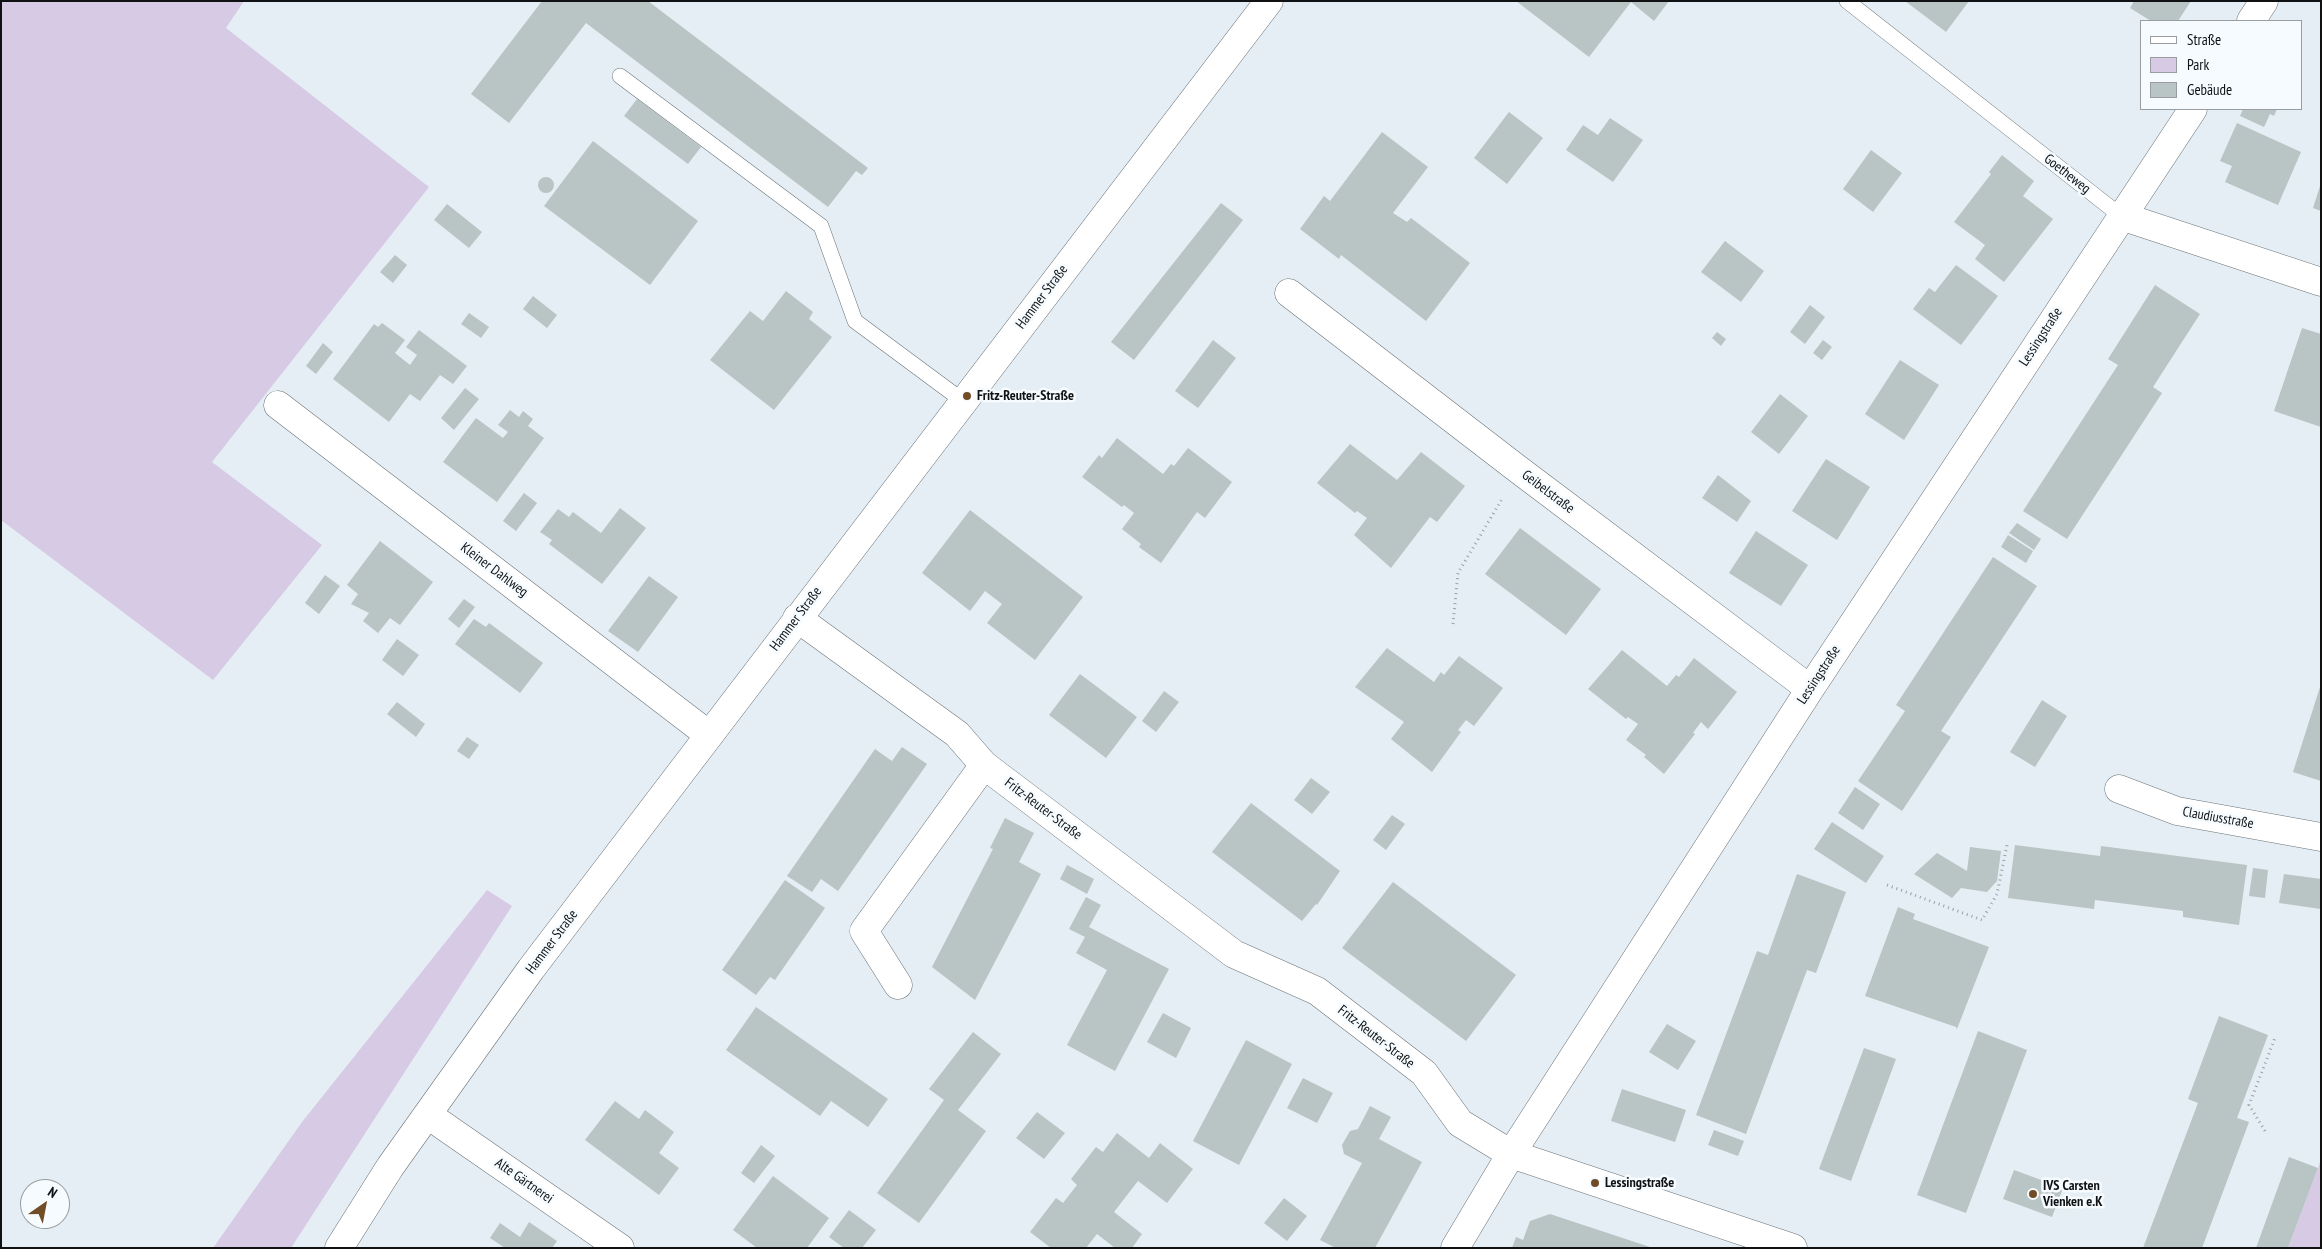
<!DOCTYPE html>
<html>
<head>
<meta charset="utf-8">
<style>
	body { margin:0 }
	#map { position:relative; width:2322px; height:1249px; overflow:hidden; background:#e5eef4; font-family:"PT Sans Narrow",sans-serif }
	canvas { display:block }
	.frame { position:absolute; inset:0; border:2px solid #0f1113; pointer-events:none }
	.legend { position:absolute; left:2140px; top:20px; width:162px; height:90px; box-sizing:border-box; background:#f5fbfe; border:1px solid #999da0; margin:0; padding:6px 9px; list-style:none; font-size:15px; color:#0f1113 }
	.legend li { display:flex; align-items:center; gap:10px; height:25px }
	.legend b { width:25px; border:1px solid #999da0 }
	.north { position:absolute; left:20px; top:1179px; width:50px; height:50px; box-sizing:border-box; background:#f5fbfe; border:1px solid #999da0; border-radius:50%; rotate:33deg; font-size:14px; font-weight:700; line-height:20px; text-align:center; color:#0f1113 }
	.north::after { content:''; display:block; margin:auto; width:18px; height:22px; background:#714c27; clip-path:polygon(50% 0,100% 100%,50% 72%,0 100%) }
</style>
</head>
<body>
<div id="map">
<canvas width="2322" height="1249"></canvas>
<div class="frame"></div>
<ul class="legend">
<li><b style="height:6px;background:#fff"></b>Straße</li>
<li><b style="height:14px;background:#d7cae4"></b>Park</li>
<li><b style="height:14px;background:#b9c4c5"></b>Gebäude</li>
</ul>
<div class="north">N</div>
</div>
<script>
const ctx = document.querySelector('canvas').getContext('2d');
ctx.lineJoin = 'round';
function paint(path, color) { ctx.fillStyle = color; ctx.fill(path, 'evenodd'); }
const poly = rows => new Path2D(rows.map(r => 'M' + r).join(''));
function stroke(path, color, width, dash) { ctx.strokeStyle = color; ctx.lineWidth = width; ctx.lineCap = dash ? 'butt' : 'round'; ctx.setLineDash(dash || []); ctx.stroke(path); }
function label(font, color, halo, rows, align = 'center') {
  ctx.font = font + ' "PT Sans Narrow",sans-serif'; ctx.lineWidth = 5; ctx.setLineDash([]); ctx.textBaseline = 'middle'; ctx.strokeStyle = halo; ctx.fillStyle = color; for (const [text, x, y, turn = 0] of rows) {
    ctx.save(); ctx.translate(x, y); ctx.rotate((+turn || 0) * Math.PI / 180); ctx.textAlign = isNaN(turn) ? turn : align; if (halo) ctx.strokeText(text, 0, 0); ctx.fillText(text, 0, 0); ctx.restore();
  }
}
paint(poly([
	[1,1,244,1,226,28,429,187,212,462,322,545,213,680,1,520],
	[487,890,512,906,291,1248,213,1248,302,1122],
	[2321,1159,2321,1248,2288,1248,2318,1168]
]), '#d7cae4');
paint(poly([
	[542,1,648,1,868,168,862,175,856,171,828,207,586,23,509,123,471,94],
	[1516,1,1669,1,1654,21,1631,2,1589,57],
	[1905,1,1969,1,1946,32],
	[2134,1,2191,1,2178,21,2151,21,2130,8],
	[637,99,701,147,688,164,624,116],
	[2243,109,2277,109,2274,116,2270,114,2264,127,2240,116],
	[1509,112,1543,138,1507,184,1474,158],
	[1610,118,1643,140,1613,182,1566,150,1583,125,1598,135],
	[2237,123,2301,152,2278,205,2225,182,2232,166,2220,161],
	[1382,132,1428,167,1393,213,1407,222,1411,218,1470,263,1426,321,1341,255,1339,259,1300,229,1324,196,1330,201],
	[593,141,698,221,650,285,544,206],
	[1871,150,1902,173,1873,212,1843,189],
	[2002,155,2034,181,2023,196,2053,219,2004,282,1975,259,1985,245,1954,222,1991,174,1989,172],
	'538 185a8 8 0 1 1 16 0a8 8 0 1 1-16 0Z',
	[2320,186,2321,186,2321,211,2313,208],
	[1221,203,1243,220,1134,360,1111,342],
	[447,204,482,232,469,248,434,220],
	[1725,241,1764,271,1741,302,1701,272],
	[395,255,407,265,393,283,380,272],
	[1956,265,1998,296,1961,345,1913,309,1929,288,1935,292],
	[2155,285,2200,314,2153,387,2162,393,2067,539,2023,511,2118,365,2108,359],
	[786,291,813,312,809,319,832,337,774,410,710,360,750,311,763,321],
	[533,296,557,315,547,328,523,309],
	[1810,305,1825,317,1805,344,1790,332],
	[469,313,489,327,481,338,461,324],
	[382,323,405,340,395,353,410,365,417,355,406,347,419,330,467,366,453,384,440,375,420,401,410,394,389,422,333,379,374,324,378,327],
	[2302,328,2321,334,2321,427,2274,411],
	[1717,332,1726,339,1721,346,1712,338],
	[1213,340,1236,358,1198,408,1175,391],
	[1823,340,1832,347,1822,360,1813,353],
	[323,343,333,352,316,374,306,366],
	[1900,360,1939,385,1904,440,1865,414],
	[465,388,479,399,454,430,441,418],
	[1780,394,1808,416,1779,454,1751,432],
	[510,410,519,417,523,411,533,419,528,426,544,438,497,502,443,462,476,418,503,438,508,432,498,425],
	[1117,438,1163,474,1171,464,1174,466,1188,448,1232,482,1205,518,1197,512,1161,563,1139,547,1141,544,1122,529,1134,513,1124,505,1122,507,1082,477,1099,455,1102,458],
	[1350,444,1397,480,1421,452,1465,486,1437,522,1430,517,1391,568,1354,535,1367,518,1357,511,1355,513,1317,483],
	[1826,459,1870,487,1837,540,1792,511],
	[1718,475,1751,501,1737,522,1702,498],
	[524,493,537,503,516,531,503,521],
	[620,508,646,528,602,584,549,544,552,540,540,532,558,509,569,517,573,512,601,533],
	[970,510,1083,597,1035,660,987,623,1002,604,985,591,970,611,922,573],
	[2017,523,2041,539,2034,550,2009,533],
	[1520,528,1601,589,1566,635,1485,574],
	[1756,531,1808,565,1781,606,1729,573],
	[2008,535,2033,551,2026,563,2001,547],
	[380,541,433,582,400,625,390,618,378,633,363,621,369,613,351,604,358,594,347,585],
	[1993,557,2037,586,1941,731,1951,737,1902,811,1858,781,1905,711,1896,705],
	[325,575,340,586,319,614,305,603],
	[649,576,678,597,638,652,608,631],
	[464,599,475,607,459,628,448,619],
	[474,619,486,627,489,623,543,663,520,693,455,644],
	[397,639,419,655,403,676,382,660],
	[1387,648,1434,682,1441,672,1444,675,1459,656,1503,688,1474,726,1466,720,1458,730,1461,732,1432,772,1391,739,1404,722,1355,687],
	[1622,650,1667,686,1676,675,1679,677,1694,658,1737,692,1708,729,1701,722,1693,733,1695,734,1664,774,1644,757,1646,755,1626,740,1638,724,1628,717,1626,719,1588,689],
	[1080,674,1137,717,1106,758,1049,715],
	[2320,687,2321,688,2321,781,2293,772],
	[1164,691,1179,702,1156,732,1142,721],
	[2042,700,2067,716,2035,767,2010,752],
	[397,702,425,724,416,737,387,714],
	[467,737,479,745,469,759,457,751],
	[902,747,927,764,838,891,821,879,812,892,787,876,875,749,892,761],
	[1311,778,1330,792,1312,814,1294,800],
	[1855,787,1880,804,1863,830,1838,813],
	[1251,803,1340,871,1317,905,1316,904,1302,921,1212,852],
	[1392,815,1405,824,1386,850,1373,840],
	[1005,818,1034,833,1019,862,1041,874,975,1000,932,967,993,849,990,848],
	[1832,822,1884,856,1866,883,1814,849],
	[2015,845,2100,856,2101,846,2247,865,2239,925,2183,917,2183,911,2095,900,2094,909,2008,898],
	[1970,847,2001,851,1997,881,1987,892,1961,888,1952,898,1914,874,1937,853,1967,871],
	[1067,865,1094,879,1087,894,1060,879],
	[2253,868,2268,870,2265,898,2249,896],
	[1797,874,1846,892,1816,973,1807,970,1746,1134,1696,1115,1757,951,1768,955],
	[2284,874,2321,879,2321,909,2279,903],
	[785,880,825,908,775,980,770,977,756,995,722,970],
	[1393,882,1516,975,1466,1041,1342,948],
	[1086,897,1101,905,1089,927,1169,969,1115,1071,1067,1045,1107,970,1076,953,1085,937,1069,929],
	[1898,907,1915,914,1913,919,1989,947,1957,1029,1956,1027,1865,996],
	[756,1007,888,1099,868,1127,831,1101,820,1116,726,1050],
	[1163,1013,1191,1028,1176,1058,1147,1042],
	[2219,1016,2268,1035,2237,1118,2249,1122,2202,1248,2143,1248,2198,1103,2188,1099],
	[1667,1024,1696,1041,1678,1070,1649,1052],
	[1978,1031,2027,1050,1966,1213,1917,1195],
	[973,1032,1001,1054,958,1110,986,1131,919,1223,877,1193,944,1100,929,1089],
	[1246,1040,1292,1064,1239,1165,1193,1141],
	[1864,1048,1896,1059,1851,1181,1819,1169],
	[1303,1078,1333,1093,1317,1123,1287,1108],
	[1622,1089,1686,1110,1675,1142,1611,1121],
	[615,1101,639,1119,645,1110,674,1132,659,1153,679,1168,659,1195,585,1140],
	[1370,1106,1391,1117,1379,1139,1422,1162,1375,1248,1336,1248,1320,1240,1362,1163,1344,1154,1342,1145,1350,1131,1358,1129],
	[1037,1112,1065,1133,1044,1159,1016,1138],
	[1714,1130,1744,1141,1738,1156,1708,1145],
	[1117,1133,1149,1158,1160,1143,1193,1169,1167,1203,1138,1181,1114,1212,1142,1234,1132,1248,1115,1248,1097,1234,1086,1248,1051,1248,1030,1232,1056,1198,1063,1203,1077,1185,1071,1179,1096,1147,1103,1152],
	[761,1145,775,1156,754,1183,741,1173],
	[2289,1157,2318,1168,2288,1248,2256,1248],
	[2014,1170,2063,1188,2052,1217,2003,1199],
	[773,1176,829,1218,807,1248,757,1248,733,1230],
	[1284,1198,1307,1216,1287,1241,1264,1223],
	[849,1210,876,1230,862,1248,844,1248,829,1237],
	[1550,1214,1650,1247,1650,1248,1512,1248,1516,1237,1523,1240,1530,1221],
	[529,1222,557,1241,552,1248,505,1248,490,1238,500,1223,520,1237]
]), '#b9c4c5');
const lane = poly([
	[1847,1,2121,216],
	[620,76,821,226,855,321,963,401]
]);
const street = poly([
	[2251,21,2264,1],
	[2121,216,2321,282],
	[1289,293,1519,470,1810,689],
	[278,405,709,735],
	[2119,789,2177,811,2321,837],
	[898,985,864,931,984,765],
	[428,1115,620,1248],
	[1455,1248,1511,1154,1810,689,2193,109]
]);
const secondary = poly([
	[797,618,957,734,984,765,1234,954,1317,991,1424,1073,1460,1123,1511,1154,1793,1248],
	[339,1248,390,1167,531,969,1269,1]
]);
stroke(lane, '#6b7378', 16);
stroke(street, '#6b7378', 29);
stroke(secondary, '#6b7378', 29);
stroke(poly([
	[1453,624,1458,573,1502,499],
	[1887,885,1982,920,1997,894,2007,845],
	[2265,1131,2249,1105,2275,1038]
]), '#99a0a5', 3, [1, 4]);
stroke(lane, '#fff', 15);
stroke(street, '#fff', 28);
stroke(secondary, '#fff', 28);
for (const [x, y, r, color] of [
	[967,396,5,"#714c27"],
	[1595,1183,5,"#714c27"],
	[2033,1194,5,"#714c27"]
]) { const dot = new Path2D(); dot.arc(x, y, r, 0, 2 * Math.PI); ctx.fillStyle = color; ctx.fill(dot); stroke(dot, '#f5fbfe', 2); }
label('14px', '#0f1113', '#f5fbfe', [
	["Goetheweg",2067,174,38],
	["Hammer Straße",1042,297,-53],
	["Lessingstraße",2041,337,-57],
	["Geibelstraße",1548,492,37],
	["Kleiner Dahlweg",494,570,37],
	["Hammer Straße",796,619,-53],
	["Lessingstraße",1819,675,-57],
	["Fritz-Reuter-Straße",1043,809,37],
	["Claudiusstraße",2218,818,10],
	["Hammer Straße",552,942,-53],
	["Fritz-Reuter-Straße",1376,1037,38],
	["Alte Gärtnerei",524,1181,35]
]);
label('bold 14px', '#0f1113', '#f5fbfe', [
	["Fritz-Reuter-Straße",977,396],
	["Lessingstraße",1605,1183],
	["IVS Carsten",2043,1186],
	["Vienken e.K",2043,1202]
], 'left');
</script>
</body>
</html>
